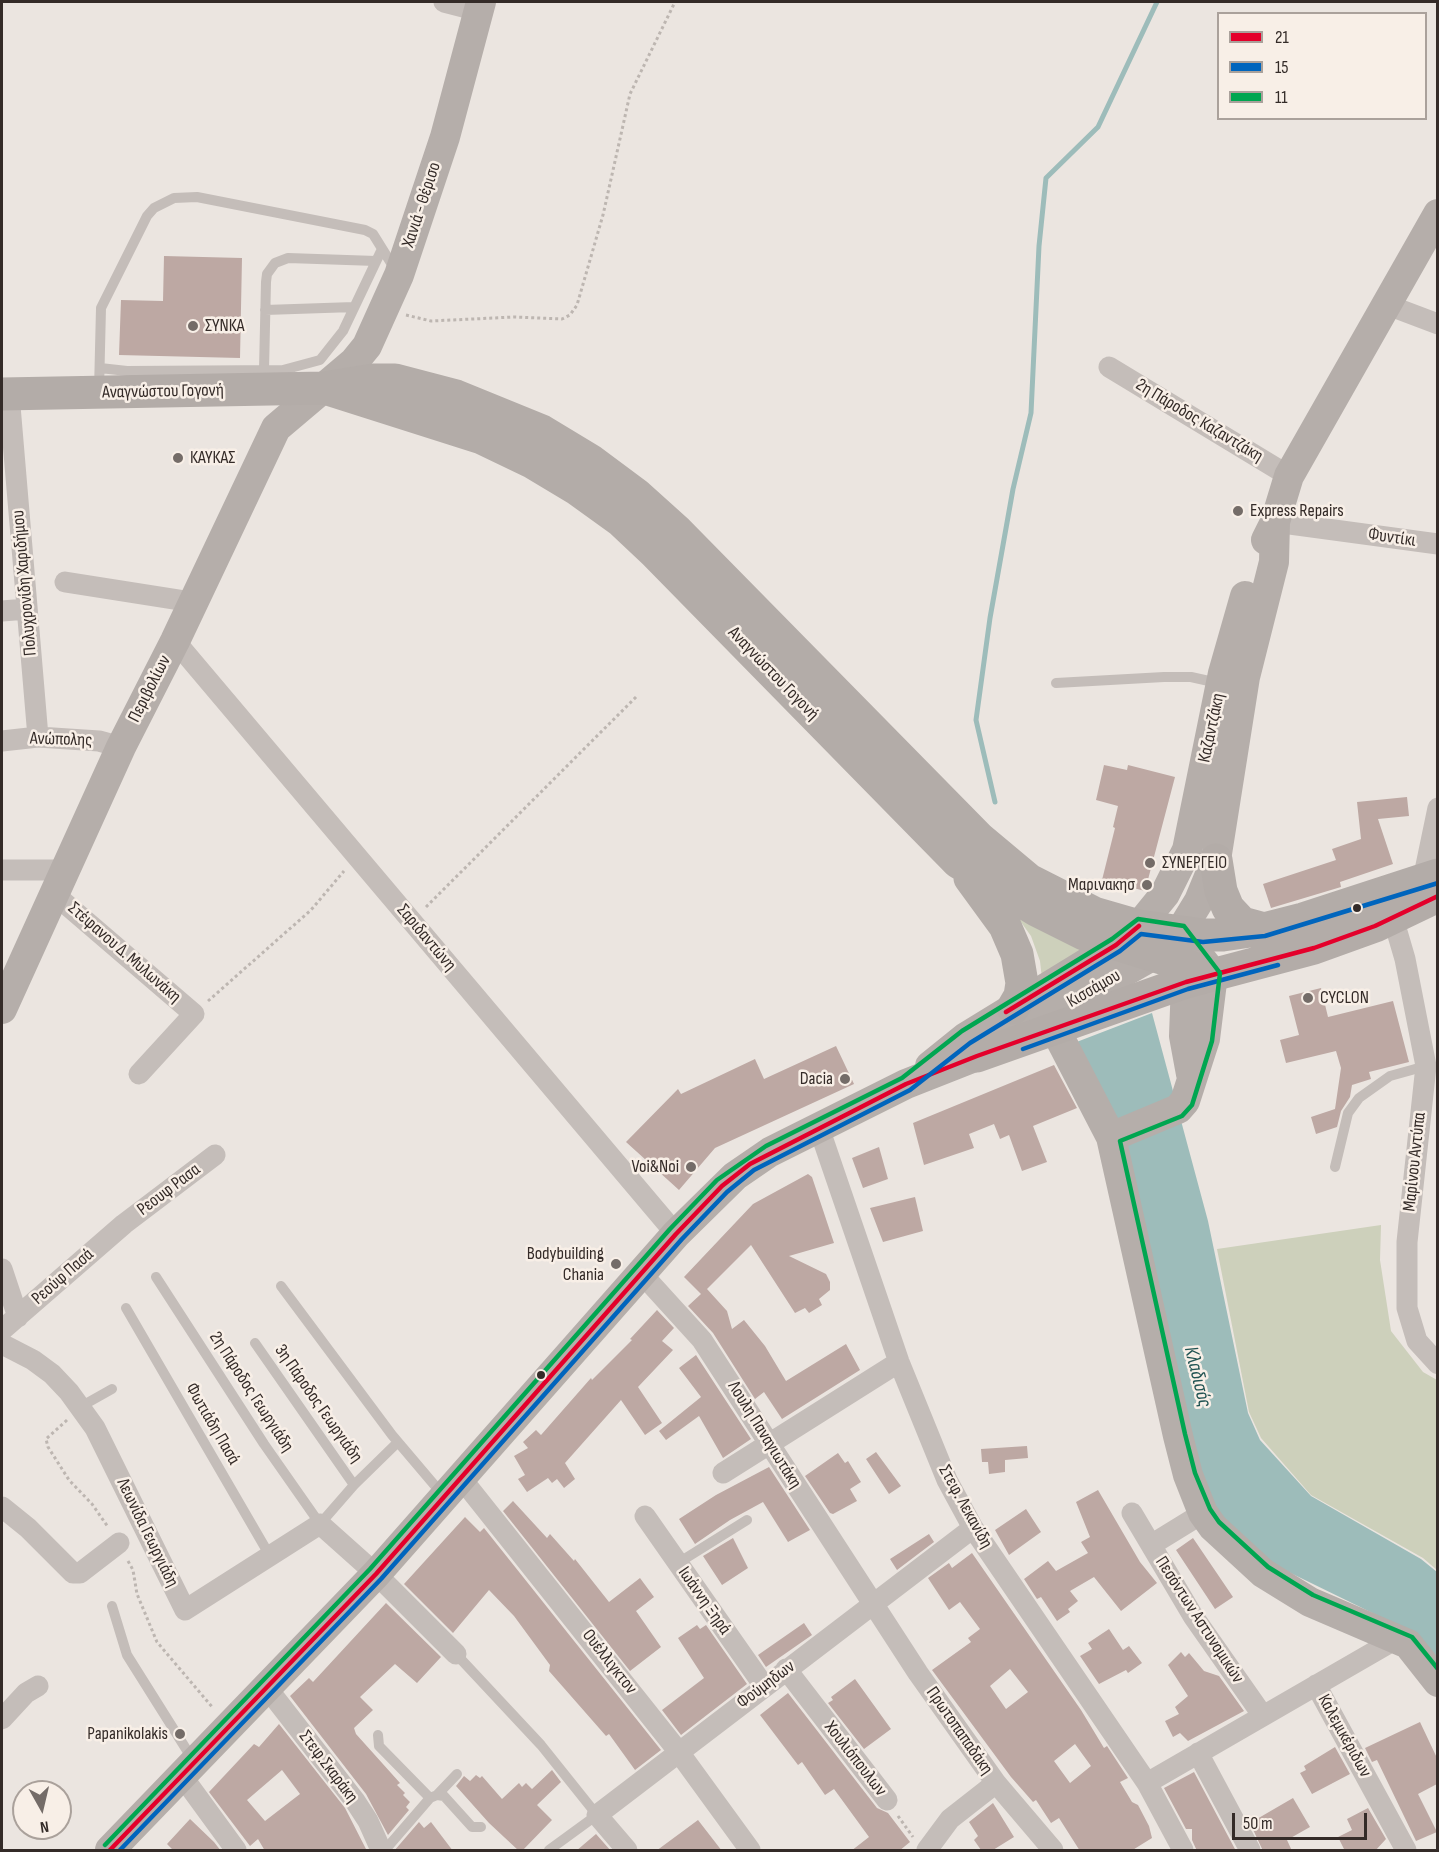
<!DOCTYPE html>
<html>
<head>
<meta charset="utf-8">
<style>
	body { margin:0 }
	#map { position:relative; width:1439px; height:1852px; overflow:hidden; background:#ebe5e0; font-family:"Sofia Sans Condensed",sans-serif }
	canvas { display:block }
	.frame { position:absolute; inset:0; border:3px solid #342b28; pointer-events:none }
	.legend { position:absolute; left:1217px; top:12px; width:210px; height:108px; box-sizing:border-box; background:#f8efe7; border:2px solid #aaa19b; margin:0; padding:8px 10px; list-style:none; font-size:18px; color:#342b28 }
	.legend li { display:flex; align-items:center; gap:12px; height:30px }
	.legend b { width:30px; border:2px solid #aaa19b }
	.north { position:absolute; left:12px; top:1780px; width:60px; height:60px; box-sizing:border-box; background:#f8efe7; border:2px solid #aaa19b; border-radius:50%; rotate:172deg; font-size:16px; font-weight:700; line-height:24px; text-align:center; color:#342b28 }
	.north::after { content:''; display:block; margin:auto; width:21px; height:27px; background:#746c68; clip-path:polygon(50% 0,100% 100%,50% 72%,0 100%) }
	.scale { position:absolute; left:1232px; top:1813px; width:135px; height:27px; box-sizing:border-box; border:3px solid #342b28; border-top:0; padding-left:8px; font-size:18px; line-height:21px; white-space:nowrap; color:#342b28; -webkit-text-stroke:4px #f8efe7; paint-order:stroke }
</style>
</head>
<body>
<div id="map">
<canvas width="1439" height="1852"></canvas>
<div class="frame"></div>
<ul class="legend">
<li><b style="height:8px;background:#e4002b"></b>21</li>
<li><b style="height:8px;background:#0065bd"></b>15</li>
<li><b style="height:8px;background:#00a651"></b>11</li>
</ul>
<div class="north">N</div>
<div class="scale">50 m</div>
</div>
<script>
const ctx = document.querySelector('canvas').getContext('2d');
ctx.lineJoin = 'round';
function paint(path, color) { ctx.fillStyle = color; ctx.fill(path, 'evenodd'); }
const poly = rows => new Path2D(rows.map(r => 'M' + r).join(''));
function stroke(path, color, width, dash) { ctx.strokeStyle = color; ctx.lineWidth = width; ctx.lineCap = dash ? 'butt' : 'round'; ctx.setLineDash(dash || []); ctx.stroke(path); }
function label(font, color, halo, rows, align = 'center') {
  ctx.font = font + ' "Sofia Sans Condensed",sans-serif'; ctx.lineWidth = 5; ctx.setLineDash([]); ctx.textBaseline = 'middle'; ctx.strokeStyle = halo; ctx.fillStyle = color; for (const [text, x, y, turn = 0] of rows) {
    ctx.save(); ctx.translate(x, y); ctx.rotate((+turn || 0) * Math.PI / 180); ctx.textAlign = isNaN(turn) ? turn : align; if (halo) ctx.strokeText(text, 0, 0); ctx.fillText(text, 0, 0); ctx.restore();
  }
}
paint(poly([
	[1013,911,1086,951,1042,979,1040,961,1031,936],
	[1381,1225,1380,1260,1391,1331,1423,1372,1437,1380,1437,1570,1423,1558,1311,1495,1261,1438,1249,1412,1217,1249]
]), '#cdd0bb');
paint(poly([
	[1152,1013,1208,1221,1248,1413,1260,1440,1311,1496,1421,1559,1437,1572,1437,1661,1399,1626,1266,1561,1215,1509,1198,1481,1074,1043]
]), '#9dbcba');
stroke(poly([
	[995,802,976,720,990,618,1013,489,1031,413,1039,246,1046,178,1098,127,1157,2]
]), '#9dbcba', 5);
paint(poly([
	[164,256,242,258,240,358,119,355,121,300,163,301],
	[1104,765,1127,770,1128,765,1175,777,1145,891,1102,880,1115,828,1113,827,1118,806,1096,800],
	[1407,797,1409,816,1378,819,1393,864,1340,882,1341,887,1271,908,1263,884,1336,860,1332,849,1361,839,1357,802],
	[1321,988,1328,1017,1393,1001,1409,1062,1369,1072,1371,1079,1352,1085,1350,1097,1341,1111,1337,1127,1316,1134,1311,1117,1335,1109,1341,1068,1336,1051,1286,1063,1280,1040,1299,1035,1289,996],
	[836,1046,854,1084,715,1148,679,1190,626,1142,678,1089,681,1094,755,1059,764,1079],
	[1054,1065,1077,1108,1033,1126,1047,1162,1022,1171,1009,1135,1000,1139,994,1124,969,1134,974,1148,924,1165,913,1123],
	[879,1147,888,1179,863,1188,852,1158],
	[808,1174,812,1177,834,1243,789,1256,826,1274,830,1282,830,1290,819,1299,822,1305,809,1313,805,1308,795,1313,751,1245,707,1289,727,1311,732,1329,744,1320,765,1346,786,1381,846,1344,860,1370,782,1419,764,1392,755,1399,713,1333,688,1306,701,1294,684,1277,753,1204],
	[915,1197,923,1231,883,1242,870,1208],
	[657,1310,674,1328,662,1341,673,1350,638,1387,662,1423,645,1435,621,1400,565,1463,575,1479,564,1488,557,1479,552,1483,548,1478,527,1492,518,1479,525,1475,514,1456,528,1448,523,1442,536,1430,541,1435,591,1378,592,1380,632,1340,630,1339],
	[696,1355,751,1439,723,1458,699,1416,666,1440,659,1431,701,1397,679,1368],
	[1027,1446,1028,1458,1005,1460,1005,1472,989,1474,988,1462,982,1462,981,1449],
	[876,1452,901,1486,889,1494,866,1459],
	[838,1453,845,1463,848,1461,861,1482,850,1489,857,1501,833,1514,830,1513,805,1476],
	[769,1467,810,1530,788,1542,763,1502,730,1520,695,1544,679,1519,716,1495],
	[1098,1490,1140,1562,1157,1583,1121,1611,1094,1577,1070,1591,1078,1601,1068,1609,1070,1612,1057,1621,1041,1597,1037,1599,1024,1579,1048,1561,1056,1571,1088,1553,1081,1542,1090,1537,1076,1502],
	[513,1501,547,1538,550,1534,574,1561,575,1559,609,1602,640,1578,654,1597,636,1611,661,1647,630,1671,503,1511],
	[1026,1509,1041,1532,1009,1555,995,1530],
	[465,1517,480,1532,484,1528,661,1750,635,1770,609,1734,606,1736,549,1671,550,1665,514,1616,489,1590,453,1633,404,1584],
	[929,1534,934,1542,897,1570,890,1559],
	[733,1538,748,1568,722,1585,703,1556],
	[1193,1538,1233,1597,1215,1609,1176,1550],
	[972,1553,1081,1710,1104,1748,1107,1746,1128,1778,1120,1782,1132,1802,1138,1805,1149,1826,1152,1838,1131,1851,1080,1851,1059,1818,1051,1823,1036,1800,1033,1802,1011,1777,932,1670,971,1642,968,1638,980,1629,960,1602,949,1610,928,1578,949,1563,952,1568],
	[1010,1669,1028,1692,1006,1709,990,1686],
	[1075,1744,1091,1766,1070,1783,1054,1761],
	[386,1603,441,1657,417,1683,395,1664,360,1697,373,1710,354,1728,356,1734,400,1783,397,1785,405,1793,403,1795,410,1802,406,1807,409,1810,388,1835,366,1794,290,1696,309,1678,313,1682],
	[804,1623,812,1635,766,1667,758,1655],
	[697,1625,700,1629,706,1625,747,1684,681,1735,662,1710,704,1678,678,1638],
	[1109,1629,1123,1650,1129,1646,1142,1663,1128,1673,1126,1670,1099,1684,1080,1656,1092,1649,1088,1643],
	[1181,1652,1185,1657,1189,1653,1204,1671,1219,1676,1244,1711,1188,1741,1180,1733,1173,1737,1165,1721,1179,1714,1175,1707,1188,1696,1168,1665],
	[855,1679,891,1729,864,1749,828,1703,833,1700,831,1697],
	[788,1693,877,1808,888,1813,910,1842,899,1851,851,1851,869,1837,834,1789,825,1795,802,1762,798,1765,760,1715],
	[1420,1722,1437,1758,1437,1784,1418,1794,1437,1832,1416,1841,1377,1760,1372,1762,1365,1748],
	[279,1724,345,1808,367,1851,265,1851,258,1839,250,1846,209,1792,254,1744,259,1747],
	[282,1770,300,1794,265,1821,247,1800],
	[1335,1747,1350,1774,1312,1794,1300,1773,1306,1770,1304,1766],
	[552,1770,561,1782,537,1805,552,1820,522,1851,519,1851,489,1823,456,1786,464,1776,470,1781,476,1775,480,1778,482,1776,502,1799,519,1783,522,1787,526,1783,532,1789],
	[1194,1772,1236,1851,1197,1851,1192,1840,1192,1829,1186,1829,1164,1788],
	[1293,1798,1310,1827,1287,1840,1292,1851,1263,1851,1250,1823],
	[993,1803,1014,1837,993,1850,981,1850,974,1840,978,1836,969,1822],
	[1368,1808,1386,1839,1375,1851,1345,1851,1338,1837,1352,1830,1347,1819],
	[190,1819,214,1842,221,1851,174,1851,167,1844],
	[698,1820,722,1851,656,1851],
	[419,1822,424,1828,431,1822,453,1851,394,1851],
	[596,1834,611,1851,576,1851]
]), '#bda8a3');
stroke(poly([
	[406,315,431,321,514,317,562,319,570,315,577,305,603,215,630,94,675,2],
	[426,907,638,695],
	[208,1001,311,910,344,871],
	[67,1420,46,1439,48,1447,69,1480,92,1504,108,1527],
	[128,1561,133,1570,137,1594,157,1642,213,1708],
	[898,1816,913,1837]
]), '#bdb6b1', 3, [3, 3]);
stroke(poly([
	[265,310,354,307],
	[100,368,127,371,283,370,320,360,343,331,382,249],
	[264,370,266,282,267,274,275,263,288,258,376,261],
	[99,390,101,308,147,216,154,208,174,198,197,197,365,230,373,234,396,271],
	[1056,683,1164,677,1191,677,1218,683],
	[1335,1167,1348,1113,1359,1098,1390,1076,1426,1066],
	[156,1277,264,1444,320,1524,354,1485,398,1442],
	[281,1286,392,1435,442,1494],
	[126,1308,270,1556],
	[255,1343,354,1485],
	[80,1407,112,1389],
	[678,1563,747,1520],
	[112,1606,127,1655,193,1760],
	[456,1654,541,1745,597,1815,549,1850],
	[378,1735,379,1746,430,1798],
	[437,1795,457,1774],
	[385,1850,430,1798,437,1795,444,1796,472,1827,481,1827]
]), '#c4bdb9', 10);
stroke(poly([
	[444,2,479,11],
	[1385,304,1438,324],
	[1109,367,1289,476],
	[9,394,38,737],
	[1275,522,1438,544],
	[65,582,192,602],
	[2,611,27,609],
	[175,641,676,1234],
	[2,741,38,737,99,741,121,747],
	[2,870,64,870],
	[1426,889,1423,880,1438,808],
	[53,893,194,1014,139,1074],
	[1393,918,1405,959,1426,1066,1407,1242,1407,1308,1417,1341,1438,1364],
	[819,1128,899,1362,947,1480,973,1528,1147,1783,1183,1850],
	[2,1269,18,1317],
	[642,1274,702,1340,918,1673,996,1783,1053,1850],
	[2,1330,124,1224,215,1155],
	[2,1344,33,1360,52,1374,69,1392,95,1428,185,1610,320,1524,376,1574,456,1654],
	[723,1473,899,1362],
	[461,1478,678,1751,750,1850],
	[2,1507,28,1528,73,1573,80,1573,119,1543],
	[1132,1513,1151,1545],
	[1203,1513,1151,1545,1193,1616,1263,1716],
	[645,1516,764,1686],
	[786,1669,887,1800],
	[1316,1685,1406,1850],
	[267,1688,355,1801,368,1821,381,1850],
	[2,1719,26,1693,38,1686],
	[1198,1753,1250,1850],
	[182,1776,236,1850],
	[1147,1783,1398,1638],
	[627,1850,597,1815,973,1528],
	[927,1850,950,1819,996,1783]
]), '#c4bdb9', 21);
stroke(poly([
	[1266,540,1275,522,1289,476,1438,214],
	[1183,958,1186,982,1184,1036,1191,1074],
	[2,1009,121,747,175,641,276,428,354,362,367,346,399,275,445,137,481,2],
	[1055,1029,1111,1137,1178,1436,1188,1475,1203,1513,1213,1527,1263,1573,1310,1602,1408,1644,1438,1682],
	[930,1066,966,1037,1116,945,1139,926,1165,894,1187,850,1223,673,1245,596],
	[1111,1137,1178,1109,1185,1101,1205,1039,1213,974,1199,956],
	[110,1850,376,1574,676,1234,735,1176,770,1152,906,1084,977,1056,1152,956,1180,932,1199,901,1216,860,1245,677,1274,562,1275,522]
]), '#b5aeaa', 30);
stroke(poly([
	[331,390,482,438,532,462,577,489,620,520,654,552,958,862,1036,910,1084,934,1213,974],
	[2,394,324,388,373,380,395,380,456,396,542,431,590,460,637,495,677,531,980,839,1029,880,1094,913,1139,926,1203,935,1223,935,1264,929,1303,919,1438,875],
	[1216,860,1221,891,1228,908,1242,923,1264,929],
	[970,878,1005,926,1017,954,1022,983,1020,996,1013,1008],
	[977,1056,1186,982,1314,948,1375,926,1438,896]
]), '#b3aca8', 33);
stroke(poly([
	[1006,1012,1116,945,1139,926],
	[110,1850,376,1574,676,1234,722,1186,750,1164,906,1084,977,1056,1186,982,1314,948,1375,926,1438,896]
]), '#e4002b', 4.5);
stroke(poly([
	[1023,1049,1188,989,1278,965],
	[120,1850,381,1579,682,1239,727,1192,754,1170,910,1090,970,1043,1120,951,1141,934,1203,942,1265,936,1438,883]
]), '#0065bd', 4.5);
stroke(poly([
	[105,1845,370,1569,670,1229,717,1180,766,1146,902,1078,962,1031,1112,939,1138,919,1184,926,1220,973,1212,1041,1192,1105,1182,1116,1120,1141,1185,1434,1195,1473,1210,1509,1219,1522,1268,1567,1313,1595,1412,1637,1438,1669]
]), '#00a651', 4.5);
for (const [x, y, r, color] of [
	[193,326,6,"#746c68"],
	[178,458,6,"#746c68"],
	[1238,511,6,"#746c68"],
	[1150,863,6,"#746c68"],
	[1147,885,6,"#746c68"],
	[1357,908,5,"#342b28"],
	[1308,998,6,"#746c68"],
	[845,1079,6,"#746c68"],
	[691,1167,6,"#746c68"],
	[616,1264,6,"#746c68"],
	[541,1375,5,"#342b28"],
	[180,1734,6,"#746c68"]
]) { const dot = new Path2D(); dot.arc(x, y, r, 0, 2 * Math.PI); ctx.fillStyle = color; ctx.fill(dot); stroke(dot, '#f8efe7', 2); }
label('18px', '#342b28', '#f8efe7', [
	["Χανιά - Θέρισο",422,205,-72],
	["Αναγνώστου Γογονή",163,392,-1],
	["2η Πάροδος Καζαντζάκη",1199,421,31],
	["Φυντίκι",1392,538,8],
	["Πολυχρονίδη Χαριδήμου",25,583,-95],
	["Αναγνώστου Γογονή",773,674,46],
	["Περιβολίων",150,689,-63],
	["Καζαντζάκη",1212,728,-78],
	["Ανώπολης",61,740,2],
	["Σαριδαντώνη",426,938,50],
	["Στέφανου Δ. Μυλωνάκη",124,953,41],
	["Κισσάμου",1094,989,-30],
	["Μαρίνου Αντύπα",1415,1162,-84],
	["Ρεουφ Ρασα",169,1190,-37],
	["Ρεούφ Πασά",63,1277,-41],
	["2η Πάροδος Γεωργιάδη",251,1392,57],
	["3η Πάροδος Γεωργιάδη",318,1404,55],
	["Φωτιάδη Πασά",212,1424,60],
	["Λουλη Παναγιωτάκη",764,1435,58],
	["Στεφ. Λεκανίδη",965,1507,61],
	["Λεωνίδα Γεωργιάδη",147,1533,64],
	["Ιωάννη Ξηρά",704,1601,55],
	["Πεσόντων Αστυνομικών",1199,1620,57],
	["Ουέλλιγκτον",609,1662,52],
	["Φούμηδων",766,1685,-37],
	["Πρωτοπαπαδάκη",959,1731,55],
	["Καλεμικέριδων",1344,1736,61],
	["Χουλιόπουλων",855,1759,52],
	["Στεφ.Σκαράκη",328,1767,53]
]);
label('18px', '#342b28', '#f8efe7', [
	["ΣΥΝΚΑ",205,326],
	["ΚΑΥΚΑΣ",190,458],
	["Express Repairs",1250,511],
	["ΣΥΝΕΡΓΕΙΟ",1162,863],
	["Μαρινακησ",1135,885,"right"],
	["CYCLON",1320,998],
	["Dacia",833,1079,"right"],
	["Voi&Noi",679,1167,"right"],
	["Bodybuilding",604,1254,"right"],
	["Chania",604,1275,"right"],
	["Papanikolakis",168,1734,"right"]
], 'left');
label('italic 20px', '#205352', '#f8efe7', [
	["Κλαδισός",1197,1377,76]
]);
</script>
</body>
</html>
